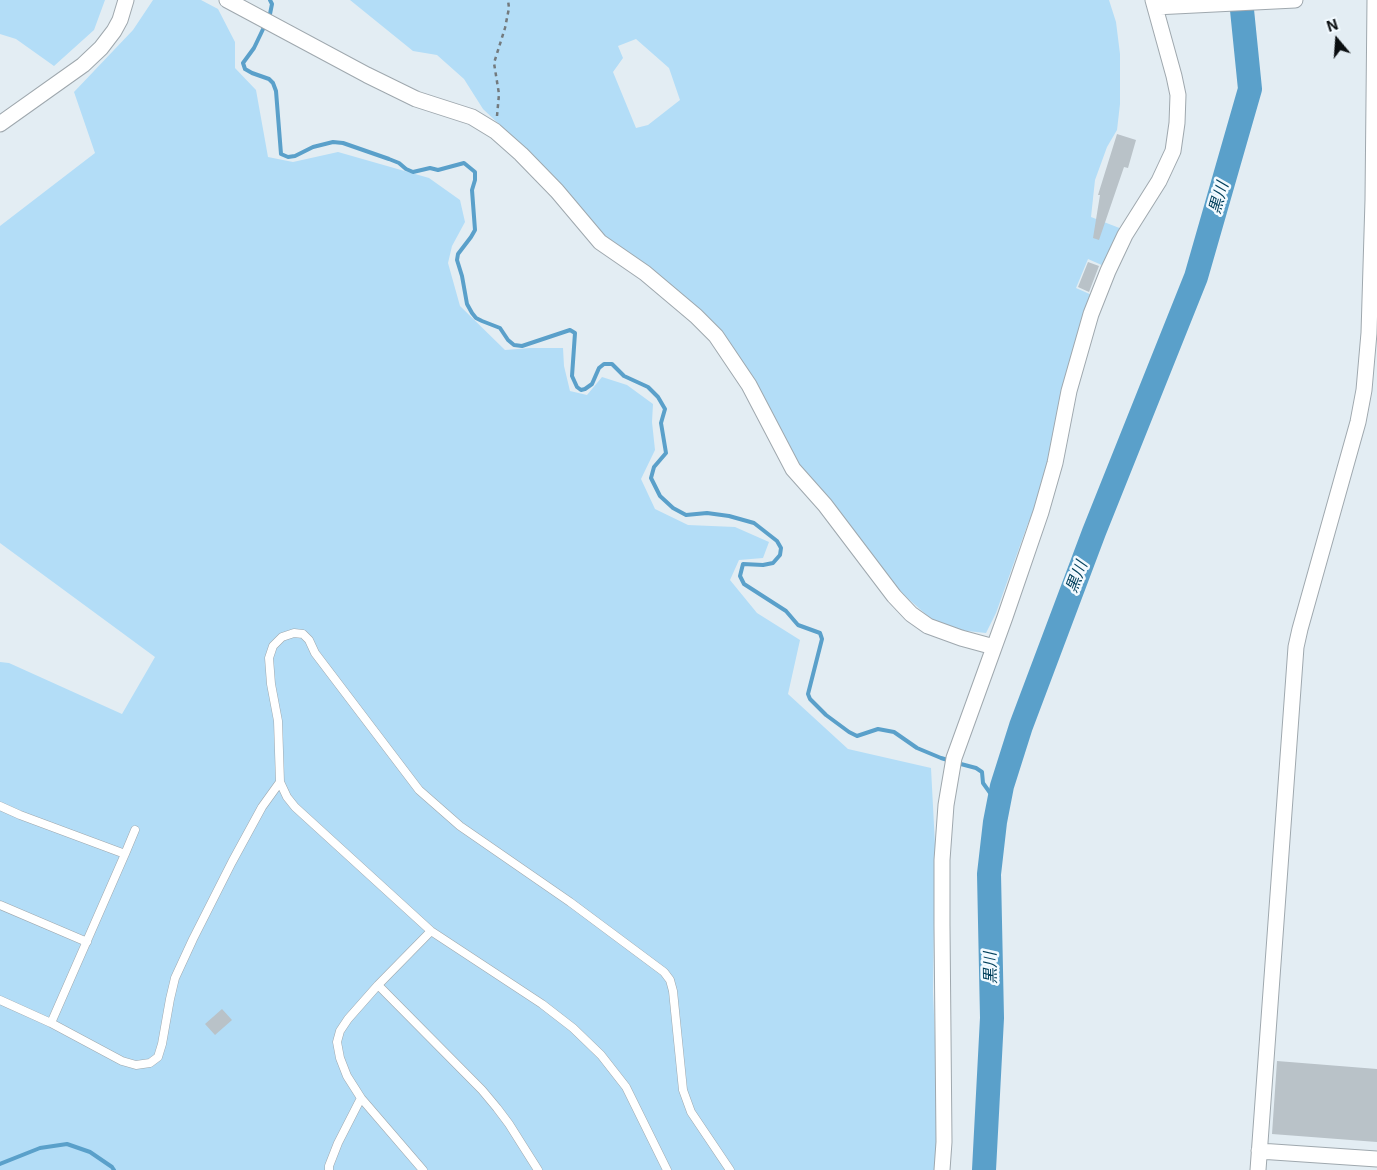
<!DOCTYPE html>
<html>
<head>
<meta charset="utf-8">
<style>
	body { margin:0 }
	#map { position:relative; width:1377px; height:1170px; overflow:hidden; background:#e3edf3; font-family:Inter,sans-serif }
	canvas { display:block }
	.north { position:absolute; left:1312px; top:15px; width:50px; height:50px; -webkit-text-stroke:4px #f2faff; paint-order:stroke; rotate:342deg; font-size:14px; font-weight:700; line-height:20px; text-align:center; color:#0a0e10 }
	.north::after { content:''; display:block; margin:auto; width:18px; height:22px; background:#0a0e10; clip-path:polygon(50% 0,100% 100%,50% 72%,0 100%) }
</style>
</head>
<body>
<div id="map">
<canvas width="1377" height="1170"></canvas>
<div class="north">N</div>
</div>
<script>
const ctx = document.querySelector('canvas').getContext('2d');
ctx.lineJoin = 'round';
function paint(path, color) { ctx.fillStyle = color; ctx.fill(path, 'evenodd'); }
const poly = rows => new Path2D(rows.map(r => 'M' + r).join(''));
function stroke(path, color, width, dash) { ctx.strokeStyle = color; ctx.lineWidth = width; ctx.lineCap = dash ? 'butt' : 'round'; ctx.setLineDash(dash || []); ctx.stroke(path); }
function label(font, color, halo, rows, align = 'center') {
  ctx.font = font + ' Inter,"Noto Sans JP",sans-serif'; ctx.lineWidth = 5; ctx.setLineDash([]); ctx.textBaseline = 'middle'; ctx.strokeStyle = halo; ctx.fillStyle = color; for (const [text, x, y, turn = 0] of rows) {
    ctx.save(); ctx.translate(x, y); ctx.rotate((+turn || 0) * Math.PI / 180); ctx.textAlign = isNaN(turn) ? turn : align; if (halo) ctx.strokeText(text, 0, 0); ctx.fillText(text, 0, 0); ctx.restore();
  }
}
paint(poly([
	[0,0,105,0,94,30,54,66,16,39,0,34],
	[153,0,201,0,218,9,235,42,235,68,256,90,268,157,293,162,338,152,429,178,460,200,465,222,452,246,448,263,460,306,505,350,530,348,563,348,564,366,570,391,587,395,602,377,627,385,653,404,652,422,655,450,641,479,655,509,688,525,735,527,769,542,763,558,739,560,730,580,757,613,800,640,788,694,848,749,931,768,935,845,933,992,938,1109,936,1170,0,1170,0,662,9,663,122,714,155,657,0,543,0,226,95,153,74,92,133,30],
	[350,0,1109,0,1116,22,1120,54,1120,104,1117,130,1107,147,1095,180,1091,217,1122,229,1104,266,1088,259,1076,288,1094,296,1048,475,1027,526,996,613,986,633,957,630,930,618,896,588,798,466,719,333,603,237,553,175,483,109,464,79,437,55,413,51],
	[636,39,669,68,680,100,648,125,636,128,613,72,623,58,618,46]
]), '#b3ddf7');
stroke(poly([
	[269,19,272,4,270,0],
	[265,25,254,48,243,63,245,69,252,73,269,79,273,83,276,91,281,154,288,157,295,156,313,147,333,142,343,143,389,159,399,163,406,169,413,172,430,168,438,170,464,163,475,172,475,180,472,190,475,230,471,237,458,254,457,260,462,276,467,304,472,313,476,318,482,321,500,328,508,340,514,345,522,346,570,330,575,333,572,376,577,387,581,390,585,389,592,384,599,368,604,364,612,364,624,376,648,387,658,397,665,409,661,423,666,453,654,467,651,478,660,496,673,508,686,515,707,513,729,516,754,523,777,541,781,548,780,555,773,563,763,565,743,564,740,576,744,584,786,611,798,625,820,633,822,639,808,694,810,699,826,715,849,732,857,736,878,729,894,732,917,748,941,758,951,761],
	[957,763,976,768,982,772,983,783,998,804],
	[0,1164,40,1148,67,1144,90,1152,112,1167,114,1170]
]), '#5aa0ca', 4);
stroke(poly([
	[984,1170,992,1018,989,874,995,822,1002,786,1021,726,1094,532,1196,277,1250,89,1241,0]
]), '#5aa0ca', 24);
paint(poly([
	[1117,134,1136,140,1128,168,1124,167,1099,240,1093,238,1100,195,1098,195],
	[1088,262,1099,266,1089,292,1078,287],
	[222,1009,232,1020,215,1035,205,1024],
	[1277,1061,1377,1069,1377,1142,1272,1134]
]), '#b9c2c8');
const lane = poly([
	[280,782,287,797,295,807,431,931,542,1004,573,1028,601,1055,626,1087,667,1170],
	[0,806,20,815,125,854,51,1023],
	[125,854,135,830],
	[0,905,87,942],
	[378,985,482,1090,497,1108,509,1124,538,1170],
	[0,1000,51,1023,122,1061,136,1065,150,1063,158,1057,162,1044,170,999,175,978,193,939,232,862,262,807,280,782,278,721,271,684,269,658,273,646,282,637,294,633,303,634,309,640,315,653,419,790,460,826,570,902,664,972,670,980,673,991,683,1090,691,1112,730,1170],
	[361,1098,423,1170],
	[329,1170,329,1166,338,1143,361,1098,347,1076,340,1058,337,1042,340,1031,348,1019,378,985,431,931]
]);
const street = poly([
	[227,0,367,75,416,99,472,117,495,131,521,154,557,191,600,242,645,273,696,316,716,336,749,385,793,469,825,505,894,596,911,614,928,626,961,638,994,647],
	[1155,7,1295,0],
	[0,124,83,65,101,48,114,31,120,20,126,0],
	[1259,1151,1377,1159],
	[942,1170,944,1142,942,926,942,860,946,805,954,758,1005,617,1041,512,1055,463,1069,391,1091,314,1108,271,1125,235,1159,181,1173,151,1177,123,1178,95,1174,76,1153,0],
	[1258,1170,1296,647,1300,629,1358,422,1364,390,1369,333,1373,200,1375,0]
]);
stroke(lane, '#9fa8ae', 9);
stroke(street, '#9fa8ae', 17);
stroke(poly([
	[497,116,499,94,494,63,505,28,509,8,508,0]
]), '#737a7e', 2.5, [4, 4]);
stroke(lane, '#fff', 8);
stroke(street, '#fff', 15);
label('italic 16px', '#013f5b', '#f2faff', [
	["黒川",1219,198,-74],
	["黒川",1077,577,-69],
	["黒川",991,968,-91]
]);
</script>
</body>
</html>
